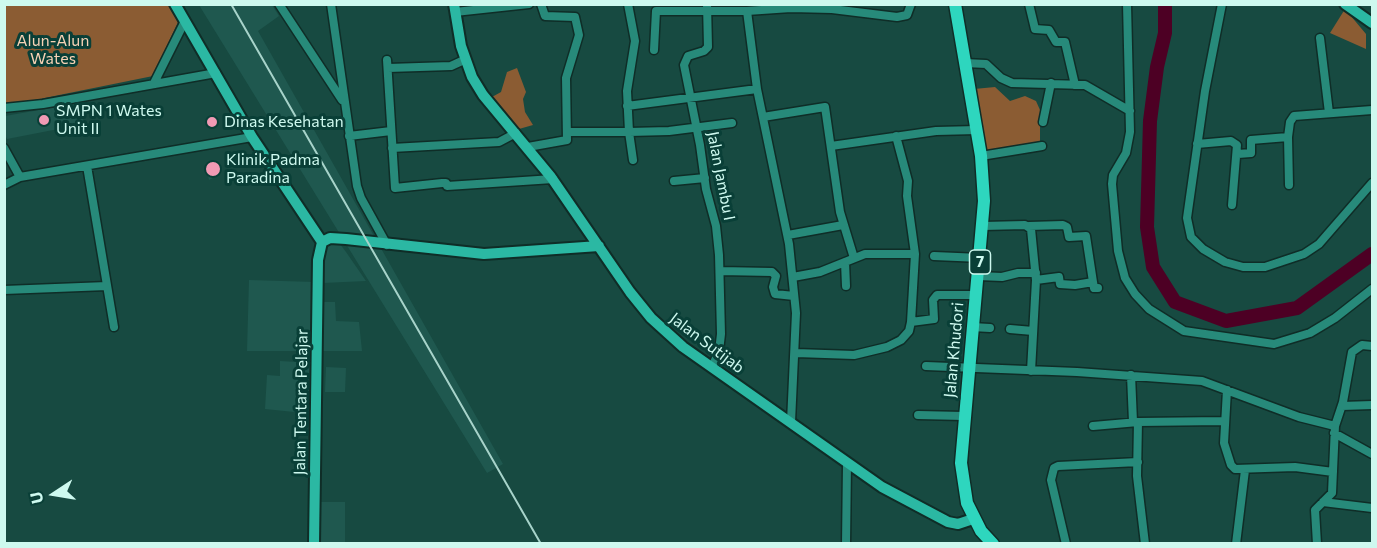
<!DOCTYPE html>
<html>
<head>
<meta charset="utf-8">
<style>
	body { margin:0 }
	#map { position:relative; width:1377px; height:548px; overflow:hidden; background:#174a41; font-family:Commissioner,sans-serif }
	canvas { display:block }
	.frame { position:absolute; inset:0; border:6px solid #cef9ef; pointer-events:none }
	.north { position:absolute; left:24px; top:464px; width:60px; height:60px; -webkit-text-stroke:4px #093f37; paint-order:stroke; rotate:258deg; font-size:16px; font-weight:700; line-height:24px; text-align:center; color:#cef9ef }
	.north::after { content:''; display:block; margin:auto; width:21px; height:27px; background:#cef9ef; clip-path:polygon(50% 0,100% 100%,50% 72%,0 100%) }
</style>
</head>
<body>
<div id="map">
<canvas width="1377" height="548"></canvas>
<div class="frame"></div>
<div class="north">U</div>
</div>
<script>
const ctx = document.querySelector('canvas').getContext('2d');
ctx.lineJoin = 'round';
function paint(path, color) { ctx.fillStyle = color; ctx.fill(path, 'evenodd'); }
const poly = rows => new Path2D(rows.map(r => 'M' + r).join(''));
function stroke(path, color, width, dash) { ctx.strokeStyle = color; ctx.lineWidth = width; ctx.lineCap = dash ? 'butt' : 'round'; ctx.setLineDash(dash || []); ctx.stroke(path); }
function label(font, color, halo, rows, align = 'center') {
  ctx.font = font + ' Commissioner,sans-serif'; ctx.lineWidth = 6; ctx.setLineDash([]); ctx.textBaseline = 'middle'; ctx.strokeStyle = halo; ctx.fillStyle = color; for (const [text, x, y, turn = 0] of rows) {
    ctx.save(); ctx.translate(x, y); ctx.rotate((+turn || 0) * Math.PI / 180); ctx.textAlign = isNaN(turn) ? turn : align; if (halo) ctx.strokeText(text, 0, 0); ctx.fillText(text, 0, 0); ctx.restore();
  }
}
paint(poly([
	[199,5,272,5,279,16,258,31,503,464,487,473],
	[79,103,84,124,7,139,5,135,5,116],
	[218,162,220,174,209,180,206,164],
	[340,244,346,252,366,281,323,283,324,249,329,245],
	[249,280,315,282,314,351,247,351],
	[322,302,335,302,336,321,359,322,362,351,322,351],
	[280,361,314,363,314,414,265,409,267,375,280,376],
	[326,367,346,368,345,392,325,392],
	[319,502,345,502,345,543,318,544]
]), '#1f584f');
paint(poly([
	[4,5,168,5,178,22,153,76,5,106],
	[1345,9,1366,34,1366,49,1330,33],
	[517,68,526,92,523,99,525,112,533,125,519,129,492,97,501,92,507,72],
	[995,87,1010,101,1025,96,1036,101,1040,110,1040,144,985,154,974,89]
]), '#8b5c33');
stroke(poly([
	[1165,4,1165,33,1157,67,1150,121,1147,227,1153,267,1175,302,1226,321,1297,308,1372,254]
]), '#4d0024', 14);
const minor = poly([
	[279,4,342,100],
	[331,4,357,186,361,198,387,245],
	[628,4,635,41,627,91,629,132,669,131,732,123],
	[707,4,708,47,704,51,688,56,684,65,700,145,706,189,716,226,719,255,721,334,719,351,712,367],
	[1029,4,1035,29,1049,30,1056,42,1065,42,1075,85],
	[1127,4,1130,132,1126,153,1113,175,1112,184,1118,251,1125,278,1135,294,1149,309,1184,331,1274,344,1310,333,1335,318,1372,289],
	[1222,4,1205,91,1187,218,1191,237,1203,249,1225,262,1243,267,1265,267,1304,254,1319,244,1372,183],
	[747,11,791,8,832,9,897,17,907,15,911,4],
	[455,12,529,4],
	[1320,38,1329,113],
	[654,50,656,11,747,11,757,89,789,244,796,313,791,422],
	[387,60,395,188,442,183,446,183,447,186,553,179],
	[965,63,986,64,1001,78,1012,83,1085,85,1130,111],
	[388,68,451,66,464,60],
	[154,83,185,21],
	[627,106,757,89],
	[4,108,43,104,216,73],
	[763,117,825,107,840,212,854,258],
	[1043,122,1051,83],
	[567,132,629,132,633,160],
	[349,136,391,131],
	[896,136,908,181,907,196,915,254],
	[1197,144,1231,141,1237,145,1232,205],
	[831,146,936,131,977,130],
	[528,147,567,140,566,78,579,35,575,17,545,16,541,4],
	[4,148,20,177],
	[392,148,499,142,516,133],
	[1238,154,1251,153,1251,140,1288,137],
	[981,156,1042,146],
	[87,166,114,327],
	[674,181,705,178],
	[4,185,20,177,252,137],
	[1289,185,1288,137,1290,122,1294,116,1372,110],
	[983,226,1025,225,1031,229,1036,280,1031,371],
	[1029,226,1063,225,1067,227,1069,237,1086,236,1093,282,1075,285,1060,284,1059,277,1036,280],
	[788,235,843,225],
	[934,256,981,258],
	[845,262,846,286],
	[720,271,772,272,776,276,773,287,775,294,794,296],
	[978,276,1002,277,1018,273,1036,273],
	[793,277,820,272,865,254,915,254,911,322,909,331,901,340,887,347,854,355,796,353],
	[1093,282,1094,288,1098,288],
	[4,290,107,286],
	[911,322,934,319,933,300,937,295,976,295],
	[972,327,990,328],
	[1010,329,1033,331],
	[926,366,1077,372,1202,381,1299,417,1335,426,1343,402,1352,352,1362,345,1372,346],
	[1131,375,1133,422],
	[1227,390,1224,443,1231,465,1235,469,1295,467,1333,472],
	[1342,406,1372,405],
	[918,415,964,416],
	[1138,422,1137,476,1145,544],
	[1093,426,1138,422,1223,421],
	[1334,433,1372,454],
	[1323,502,1372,508],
	[846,544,847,464],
	[1066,544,1051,480,1054,468,1058,466,1138,462],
	[1236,544,1245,470],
	[1317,544,1315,510,1332,493,1335,426]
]);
const major = poly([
	[175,4,252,137,322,242],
	[454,4,461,46,472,77,483,95,551,177,630,292,651,318,683,347,882,487,948,522,958,524,973,519],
	[1345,4,1372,23],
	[314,544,318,260,322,242,330,238,346,239,484,254,599,246]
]);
const highway = poly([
	[955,4,981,156,984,201,961,463,967,503,981,531,993,544]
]);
stroke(minor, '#0f2d27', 11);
stroke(major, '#0f2d27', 14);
stroke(highway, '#0f2d27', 15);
stroke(minor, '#278a7a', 8);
stroke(major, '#2bb8a3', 10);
stroke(highway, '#2ed6be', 12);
stroke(poly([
	[231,4,541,544]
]), '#a7d3ca', 2);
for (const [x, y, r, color] of [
	[44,120,6,"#f19ab4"],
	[212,122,6,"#f19ab4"],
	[213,169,8,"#f19ab4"]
]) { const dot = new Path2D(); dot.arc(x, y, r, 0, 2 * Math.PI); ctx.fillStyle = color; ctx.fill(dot); stroke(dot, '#093f37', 2); }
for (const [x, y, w] of [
	[980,262,21]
]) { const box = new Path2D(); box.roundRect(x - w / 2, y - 12, w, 24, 4.5); ctx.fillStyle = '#093f37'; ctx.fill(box); stroke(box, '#cef9ef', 1.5); }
label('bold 15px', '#cef9ef', null, [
	["7",980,262]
]);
label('16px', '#f7d2b5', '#093f37', [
	["Alun-Alun",53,41],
	["Wates",53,59]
]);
label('16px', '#cef9ef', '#093f37', [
	["SMPN 1 Wates",56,111],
	["Unit II",56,129],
	["Dinas Kesehatan",224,122],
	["Klinik Padma",226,160],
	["Paradina",226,178]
], 'left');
label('16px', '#cef9ef', '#093f37', [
	["Jalan Jambu I",721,176,79],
	["Jalan Sutijab",707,343,37],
	["Jalan Khudori",954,350,-85],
	["Jalan Tentara Pelajar",301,402,-89]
]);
</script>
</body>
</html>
